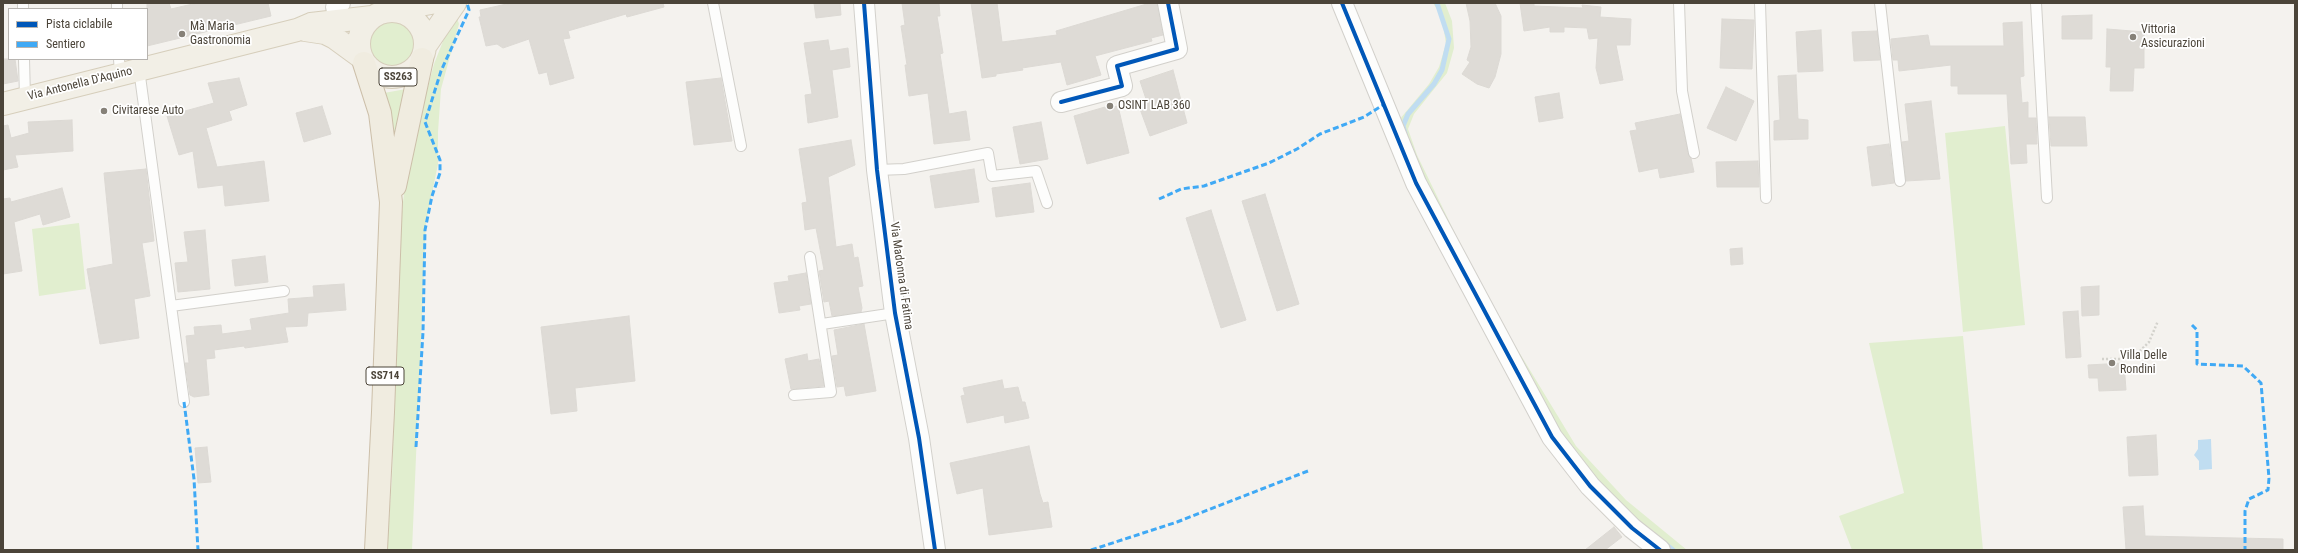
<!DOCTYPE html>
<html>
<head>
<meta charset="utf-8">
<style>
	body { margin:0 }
	#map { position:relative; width:2298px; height:553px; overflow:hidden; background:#f4f2ee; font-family:"Roboto Condensed",sans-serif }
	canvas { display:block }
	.frame { position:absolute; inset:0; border:4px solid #4b4439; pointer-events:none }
	.legend { position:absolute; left:8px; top:8px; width:140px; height:52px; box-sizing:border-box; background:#fff; border:1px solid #b7b4b0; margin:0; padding:5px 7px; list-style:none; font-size:12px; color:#4b4439 }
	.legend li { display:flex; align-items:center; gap:8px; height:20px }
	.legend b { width:20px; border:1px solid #b7b4b0 }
</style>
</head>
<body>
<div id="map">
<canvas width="2298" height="553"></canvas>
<div class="frame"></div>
<ul class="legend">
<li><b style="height:5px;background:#0057b8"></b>Pista ciclabile</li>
<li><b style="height:5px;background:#3fa9f5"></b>Sentiero</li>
</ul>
</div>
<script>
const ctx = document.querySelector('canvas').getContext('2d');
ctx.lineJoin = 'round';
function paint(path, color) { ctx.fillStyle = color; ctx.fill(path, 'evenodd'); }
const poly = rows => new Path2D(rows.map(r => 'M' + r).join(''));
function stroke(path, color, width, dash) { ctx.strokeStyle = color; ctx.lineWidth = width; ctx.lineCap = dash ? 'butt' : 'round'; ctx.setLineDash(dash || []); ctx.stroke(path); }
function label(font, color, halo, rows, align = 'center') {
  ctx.font = font + ' "Roboto Condensed",sans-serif'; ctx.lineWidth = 3.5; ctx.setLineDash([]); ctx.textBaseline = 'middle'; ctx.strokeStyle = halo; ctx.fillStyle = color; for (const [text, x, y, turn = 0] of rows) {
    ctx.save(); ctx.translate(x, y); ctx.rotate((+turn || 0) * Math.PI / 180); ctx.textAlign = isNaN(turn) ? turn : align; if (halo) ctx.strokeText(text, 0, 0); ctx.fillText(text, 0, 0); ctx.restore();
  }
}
paint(poly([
	[1433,3,1445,3,1452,21,1454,48,1447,73,1414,114,1408,129,1417,155,1488,301,1576,446,1626,500,1687,550,1669,550,1622,513,1566,449,1395,125,1429,84,1439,67,1446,44,1442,17],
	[457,18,459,24,441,89,438,132,438,164,426,223,412,550,387,550,392,477,401,221,407,165,434,64,445,36],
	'369 44a23 23 0 1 1 46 0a23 23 0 1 1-46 0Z',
	[406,89,395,144,384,93],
	[2005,126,2025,325,1963,332,1945,133],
	[79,223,86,289,39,296,32,229],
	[1963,336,1983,550,1852,550,1839,516,1904,493,1869,343]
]), '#e1eecf');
paint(poly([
	[2211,439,2212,469,2199,470,2199,461,2194,455,2198,449,2198,440]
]), '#c0ddf1');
stroke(poly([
	[1405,133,1403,126,1408,114,1434,84,1442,70,1449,39,1437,3],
	[1664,543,1673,550]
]), '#c0ddf1', 5);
const building = poly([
	[147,3,169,3,171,9,197,3,268,3,271,16,147,46,147,3],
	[511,3,663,3,664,7,627,17,626,14,568,31,570,38,563,39,574,78,550,85,547,72,539,74,529,39,503,48,497,44,486,46,479,17,481,17,480,10,511,3],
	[814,3,840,3,841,15,816,18,814,3],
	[902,3,939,3,940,16,937,16,943,53,940,54,949,114,966,111,970,140,934,144,928,93,909,96,905,65,907,65,901,26,905,25,902,3],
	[971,3,997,3,1002,42,1057,35,1056,31,1150,3,1157,3,1163,35,1151,38,1152,41,1095,56,1101,75,1067,85,1061,62,1022,68,1023,70,996,74,996,76,982,78,971,3],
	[1466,3,1495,3,1501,16,1501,54,1495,77,1489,88,1477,84,1462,74,1470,62,1467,60,1471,47,1470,21,1466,3],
	[1520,3,1534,3,1534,6,1583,8,1582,5,1601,7,1600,17,1631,19,1630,45,1616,45,1623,80,1600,84,1596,68,1598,38,1589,39,1587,28,1564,27,1564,32,1550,32,1550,27,1524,31,1520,3],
	[2092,15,2092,39,2062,39,2062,16,2092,15],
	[1722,19,1754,20,1752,69,1720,68,1722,19],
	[2022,22,2024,76,2020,77,2022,103,2028,102,2028,118,2036,118,2037,144,2026,144,2027,163,2011,164,2007,94,1958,94,1958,86,1951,86,1951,65,1899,71,1898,60,1893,60,1891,39,1928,35,1930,46,2004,46,2003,23,2022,22],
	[2107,29,2144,32,2144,68,2134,68,2133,91,2110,91,2111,67,2106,67,2107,29],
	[1821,30,1823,71,1798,72,1796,32,1821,30],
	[1877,31,1880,60,1854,61,1852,32,1877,31],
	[828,40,830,51,848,48,850,67,832,70,838,117,808,123,805,95,812,94,804,43,828,40],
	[3,59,15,59,18,81,3,84,3,59],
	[1173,70,1187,123,1150,136,1137,101,1146,99,1140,81,1173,70],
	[1796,75,1798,119,1808,120,1808,139,1774,140,1774,121,1780,120,1778,76,1796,75],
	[239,78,247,105,229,111,232,120,206,128,217,167,264,161,269,201,225,206,223,185,198,188,193,151,179,155,167,116,214,103,208,83,239,78],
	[721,78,732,141,694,145,686,82,721,78],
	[1726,87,1754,101,1736,141,1707,128,1726,87],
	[1559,93,1563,118,1539,122,1535,97,1559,93],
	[1931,101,1940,179,1906,181,1902,142,1909,141,1905,104,1931,101],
	[322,106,331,134,304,142,296,113,322,106],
	[1118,106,1129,153,1087,164,1074,116,1105,107,1106,108,1118,106],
	[1680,114,1688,154,1691,158,1694,172,1660,178,1658,168,1639,172,1630,131,1637,130,1635,123,1680,114],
	[2049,117,2085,117,2087,146,2051,146,2049,117],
	[72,120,73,151,15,155,18,167,3,170,3,126,8,125,11,138,29,133,28,122,72,120],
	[1041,122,1048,159,1020,164,1013,127,1041,122],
	[851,140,855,165,828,177,836,247,852,244,854,258,858,257,863,286,858,287,862,308,861,312,832,316,829,301,824,302,819,271,824,270,816,228,805,230,802,203,807,202,799,149,851,140],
	[1889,144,1894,183,1872,186,1867,147,1889,144],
	[1758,161,1759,187,1717,187,1716,162,1758,161],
	[146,169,154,241,142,243,150,296,134,299,139,338,100,344,87,269,113,264,104,173,146,169],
	[974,169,979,202,935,208,930,176,974,169],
	[1030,183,1034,212,996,217,992,188,1030,183],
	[62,188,70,217,43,225,40,214,14,222,22,271,3,274,3,199,10,198,11,202,62,188],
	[1265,194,1299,304,1277,311,1242,201,1265,194],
	[1211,210,1246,320,1221,328,1186,218,1211,210],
	[205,230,210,289,178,292,175,263,188,262,184,232,205,230],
	[1742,248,1743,264,1731,265,1730,249,1742,248],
	[265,256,268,282,235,286,232,260,265,256],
	[806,273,811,304,799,306,800,310,779,313,774,283,789,281,788,276,806,273],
	[344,284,346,310,308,313,307,326,285,327,288,342,245,348,244,346,214,350,215,358,206,359,209,395,194,397,190,395,185,363,189,363,186,336,195,335,194,327,221,325,222,334,252,330,250,319,289,313,288,299,314,297,313,286,344,284],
	[2099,286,2099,315,2082,316,2081,287,2099,286],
	[2078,311,2081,357,2066,358,2063,312,2078,311],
	[629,316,635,381,575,388,577,411,551,414,541,327,629,316],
	[864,324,876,391,846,396,844,386,837,387,832,356,838,355,834,330,864,324],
	[807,354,808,361,819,359,824,386,791,389,785,359,807,354],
	[2124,363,2126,390,2099,391,2098,378,2089,378,2088,365,2124,363],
	[1002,380,1004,389,1018,387,1022,402,1025,402,1029,418,1005,423,1004,415,967,423,961,396,965,395,963,388,1002,380],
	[2156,435,2158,475,2129,476,2127,437,2156,435],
	[1029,446,1040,494,1043,503,1048,502,1052,527,989,535,983,488,957,494,950,463,1029,446],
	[207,447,211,482,198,483,195,448,207,447],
	[2143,506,2145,536,2283,539,2283,550,2126,550,2123,507,2143,506],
	[1614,527,1622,537,1605,550,1585,550,1614,527]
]);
paint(building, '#dedbd6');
stroke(building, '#dcd9d4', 1);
const service = poly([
	[23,3,23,9],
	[117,3,117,9],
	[713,3,741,146],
	[1679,3,1682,91,1694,153],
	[1760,3,1766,198],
	[1880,3,1900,181],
	[2036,3,2047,198],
	[24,59,25,98],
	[119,59,120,74],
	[139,69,184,402],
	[877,170,904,169,988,153,992,176,1036,171,1047,203],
	[171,306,284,291],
	[822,324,895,313],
	[794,395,831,392,810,257]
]);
const minor = poly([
	[864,3,877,170,895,313,919,438,935,550],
	[1342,3,1416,183,1552,437,1590,486,1632,528,1660,550],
	[336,7,340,3],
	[1061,102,1122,86,1117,66,1177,49,1168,3]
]);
const primary = poly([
	[393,10,431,3],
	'359 44a33 33 0 1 1 66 0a33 33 0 1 1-66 0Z',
	[305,30,325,33,335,38,361,57],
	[426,45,455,3],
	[3,104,297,30,311,24,372,17]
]);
const trunk = poly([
	[364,63,380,113,391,202,383,412,376,550],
	[395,186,422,59]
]);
stroke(service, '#d2d0cb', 12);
stroke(minor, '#d2d0cb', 22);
stroke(primary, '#d6cebb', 24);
stroke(trunk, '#ccbfa9', 24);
stroke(poly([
	[2102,359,2126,359,2137,354,2149,342,2158,321]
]), '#d3d2cc', 2.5, [2, 2]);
stroke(service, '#fdfdfc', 10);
stroke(minor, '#fdfdfc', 20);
stroke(primary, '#f2efe6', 22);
stroke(trunk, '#f0ece0', 22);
stroke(poly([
	[1159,199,1181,189,1204,186,1269,163,1297,149,1320,134,1364,117,1383,105],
	[2192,325,2197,330,2197,364,2243,366,2261,383,2269,478,2268,490,2249,499,2245,511,2245,550],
	[184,402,194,479,198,550],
	[416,447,423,332,425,230,432,196,440,173,440,160,425,122,441,71,469,10,467,3],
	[1091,550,1177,522,1308,471]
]), '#3fa9f5', 3, [6, 3]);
stroke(poly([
	[864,3,877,170,895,313,919,438,935,550],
	[1342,3,1416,183,1552,437,1590,486,1632,528,1660,550],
	[1061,102,1122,86,1117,66,1177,49,1168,3]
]), '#0057b8', 4);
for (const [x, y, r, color] of [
	[182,34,4,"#868178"],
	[2133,37,4,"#868178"],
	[1110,106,4,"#868178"],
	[104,111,4,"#868178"],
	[2112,363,4,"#868178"]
]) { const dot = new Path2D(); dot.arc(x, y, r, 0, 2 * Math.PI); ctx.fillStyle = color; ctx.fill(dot); stroke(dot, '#fff', 1.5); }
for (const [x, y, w] of [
	[398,77,38],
	[385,376,38]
]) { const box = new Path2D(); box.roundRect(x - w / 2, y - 9, w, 18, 3); ctx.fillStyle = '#fff'; ctx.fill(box); stroke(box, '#4b4439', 1); }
label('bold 11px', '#4b4439', null, [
	["SS263",398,77],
	["SS714",385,376]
]);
label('12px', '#4b4439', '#fff', [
	["Mà Maria",190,27],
	["Gastronomia",190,41],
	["Vittoria",2141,30],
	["Assicurazioni",2141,44],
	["OSINT LAB 360",1118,106],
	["Civitarese Auto",112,111],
	["Villa Delle",2120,356],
	["Rondini",2120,370]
], 'left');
label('12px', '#4b4439', '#fff', [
	["Via Antonella D'Aquino",80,84,-14],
	["Via Madonna di Fatima",901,276,82]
]);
</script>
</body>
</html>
